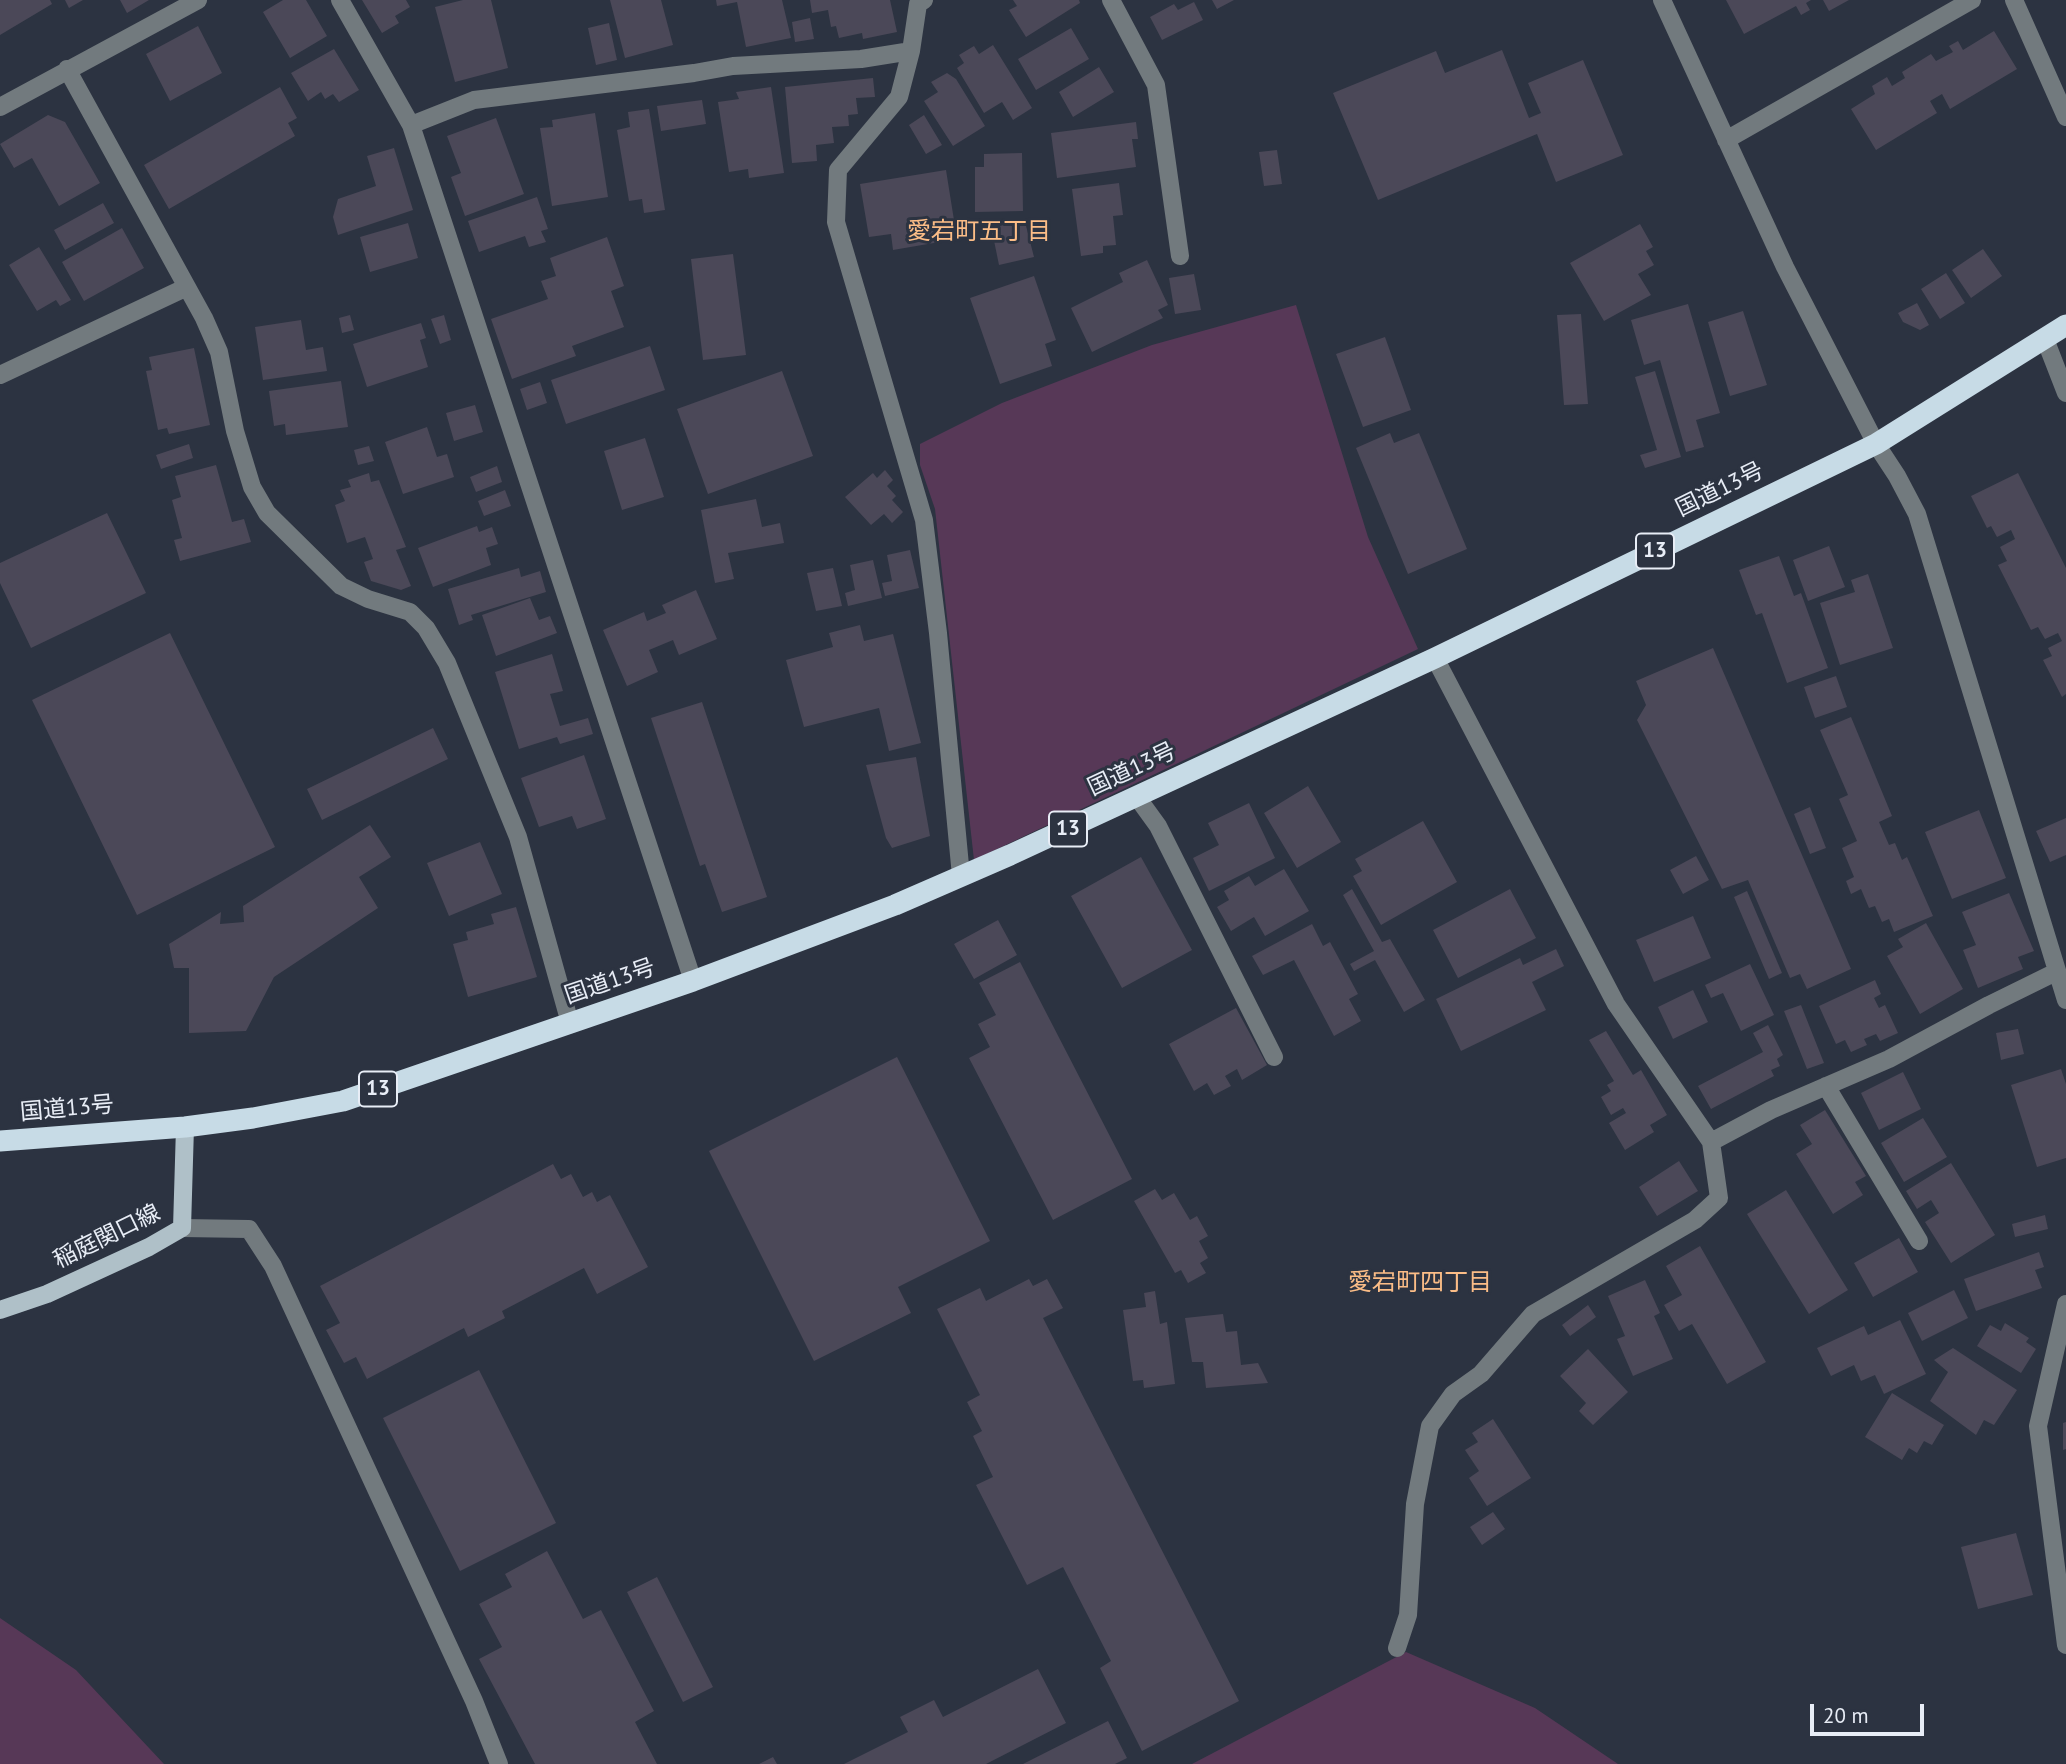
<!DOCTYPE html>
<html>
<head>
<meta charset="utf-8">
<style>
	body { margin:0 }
	#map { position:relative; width:2066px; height:1764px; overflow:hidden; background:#2c3341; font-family:"PT Sans",sans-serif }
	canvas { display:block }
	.scale { position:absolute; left:1810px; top:1704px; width:114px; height:32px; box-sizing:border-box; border:4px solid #e8edf6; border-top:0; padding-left:9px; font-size:21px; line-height:24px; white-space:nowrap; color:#e8edf6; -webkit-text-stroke:5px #2c3341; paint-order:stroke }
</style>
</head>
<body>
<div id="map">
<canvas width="2066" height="1764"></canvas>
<div class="scale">20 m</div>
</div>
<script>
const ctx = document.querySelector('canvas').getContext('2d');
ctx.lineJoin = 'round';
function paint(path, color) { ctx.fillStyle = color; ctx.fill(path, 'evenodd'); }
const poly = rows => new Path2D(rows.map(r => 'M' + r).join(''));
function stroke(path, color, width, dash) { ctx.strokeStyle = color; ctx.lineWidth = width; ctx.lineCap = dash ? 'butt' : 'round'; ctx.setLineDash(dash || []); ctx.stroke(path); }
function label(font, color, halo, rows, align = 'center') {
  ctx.font = font + ' "PT Sans","Noto Sans JP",sans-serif'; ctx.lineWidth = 6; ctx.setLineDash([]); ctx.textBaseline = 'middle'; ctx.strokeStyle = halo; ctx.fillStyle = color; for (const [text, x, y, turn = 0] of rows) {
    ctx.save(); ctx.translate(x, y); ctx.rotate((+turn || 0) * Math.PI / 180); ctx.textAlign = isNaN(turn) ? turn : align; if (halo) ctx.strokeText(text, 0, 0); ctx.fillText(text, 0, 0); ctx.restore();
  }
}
paint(poly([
	[1296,305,1368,537,1418,649,974,860,935,509,920,465,920,444,1002,403,1152,345],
	[0,1618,76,1670,164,1764,0,1764],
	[1406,1652,1535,1708,1618,1764,1192,1764]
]), '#573857');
paint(poly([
	[0,0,50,0,52,4,0,35],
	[65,0,83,0,69,8],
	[120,0,149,0,127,13],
	[283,0,306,0,327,36,290,58,263,12],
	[362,0,406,0,410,7,395,16,399,23,382,33],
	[463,0,491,0,508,68,455,82,435,7],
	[610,0,661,0,673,45,625,58],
	[716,0,782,0,791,38,746,47,737,2,717,6],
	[810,0,890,0,897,32,863,39,862,33,839,38,836,26,831,27,828,10,812,13],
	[1013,0,1079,0,1080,3,1026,37,1009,10,1017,6],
	[1212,0,1234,0,1217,9],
	[1726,0,1811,0,1806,3,1810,10,1801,15,1796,6,1744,34],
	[1823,0,1849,0,1829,11],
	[1194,2,1203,20,1162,40,1150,17,1174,4,1178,10],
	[810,18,814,39,795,42,792,22],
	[609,23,617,60,596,65,588,28],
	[198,26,222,73,170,101,146,54],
	[1071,28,1089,59,1036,90,1018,59],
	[1994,31,2017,69,1950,109,1942,94,1930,101,1937,113,1876,150,1851,109,1875,94,1872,86,1887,77,1892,86,1905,78,1902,72,1931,54,1936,61,1953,52,1949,46,1958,41,1963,50],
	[993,45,1032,108,1013,120,1002,102,984,113,957,68,964,63,959,55,974,46,979,54],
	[334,49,359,90,339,102,333,94,325,99,321,92,308,101,291,73],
	[1502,50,1529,118,1541,113,1528,83,1583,60,1623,155,1556,182,1537,134,1378,200,1333,93,1436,51,1445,73],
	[1099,67,1114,92,1073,117,1059,92],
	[947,73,956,79,985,126,953,146,924,101,938,92,931,82],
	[873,78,875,97,856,98,858,114,848,115,849,126,832,127,834,143,816,145,817,161,792,163,785,87],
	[280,87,297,118,288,123,295,136,169,209,144,165],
	[771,87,784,173,749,178,748,169,729,172,718,102,739,99,736,92],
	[702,100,706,124,661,131,657,106],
	[649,109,665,210,644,213,642,199,629,201,617,130,630,127,628,112],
	[595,113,608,197,552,206,540,128,553,127,552,120],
	[48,115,65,122,100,183,59,206,32,158,14,168,0,144],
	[924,115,942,145,926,154,909,125],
	[496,118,524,194,465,216,451,177,461,173,447,136],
	[1136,122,1138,139,1132,139,1136,167,1057,178,1051,133],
	[394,148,413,210,338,235,333,217,338,199,376,186,367,156],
	[1277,150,1282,184,1264,186,1259,152],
	[1022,153,1023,211,975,212,975,167,984,167,984,154],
	[946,170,957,239,893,250,891,234,869,237,860,184],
	[1119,183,1123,215,1113,216,1116,245,1103,246,1103,253,1081,256,1072,189],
	[537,197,548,229,541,231,546,242,529,247,525,236,479,252,468,221],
	[103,203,114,223,65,250,54,230],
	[1024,218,1034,257,999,265,991,226],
	[408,223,418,258,370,272,360,237],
	[1640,224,1653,247,1646,251,1654,265,1638,274,1651,295,1604,321,1570,263],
	[122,228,144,268,84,301,62,262],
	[607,237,624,286,611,291,624,327,572,346,576,356,512,379,491,319,548,299,541,281,556,276,550,258],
	[39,247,71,300,60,306,56,300,37,311,9,265],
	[1983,249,2002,276,1971,298,1952,270],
	[733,254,746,355,703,360,691,259],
	[1147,260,1168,305,1158,310,1163,318,1092,352,1071,308,1123,282,1119,273],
	[1946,273,1965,303,1940,319,1921,289],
	[1194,274,1201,310,1175,314,1169,278],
	[1034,276,1056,340,1045,344,1052,366,1000,384,970,298],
	[1917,303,1929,325,1920,330,1903,322,1898,313],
	[1688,304,1720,413,1696,420,1704,447,1686,452,1660,360,1644,365,1631,320],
	[1743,311,1767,385,1730,396,1708,322],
	[1581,314,1588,404,1564,405,1557,315],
	[350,315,354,330,342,333,339,318],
	[444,315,451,340,440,344,431,319],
	[301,320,306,350,323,347,327,371,263,380,255,327],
	[421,323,426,338,420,340,428,367,367,387,353,344],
	[1385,337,1411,410,1363,427,1336,354],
	[650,346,665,390,566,424,551,380],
	[194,348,210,425,169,434,167,428,158,430,146,371,152,370,149,357],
	[782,371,813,456,708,494,677,409],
	[1655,371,1681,457,1645,468,1640,455,1657,450,1635,377],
	[341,381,348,427,286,435,285,424,274,426,269,391],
	[540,382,547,403,527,410,520,389],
	[475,405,483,432,454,441,446,413],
	[427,427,437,457,447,454,454,477,403,494,385,442],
	[1390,433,1394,443,1419,433,1467,549,1408,574,1356,448],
	[645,438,664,497,622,510,604,451],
	[189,444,193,458,161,469,156,455],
	[369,446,374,461,358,465,354,450],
	[216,465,232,522,244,519,251,542,180,561,174,540,182,538,172,500,181,497,175,476],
	[497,466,502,482,476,492,470,477],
	[885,470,893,480,887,486,896,496,892,500,903,512,892,523,884,514,871,525,845,497,873,473,877,478],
	[369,473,371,482,379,480,406,547,396,550,411,586,401,590,371,581,364,562,373,559,365,537,347,543,335,505,345,501,340,490,351,487,348,480],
	[2018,473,2066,568,2066,694,2062,697,2043,660,2052,656,2048,648,2062,641,2058,633,2045,639,2038,627,2031,630,1998,565,2007,561,2000,547,2015,539,2011,530,1997,537,1991,526,1987,528,1971,496],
	[505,490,511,506,484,516,478,501],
	[756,499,762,527,780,523,784,543,728,553,734,579,715,583,701,510],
	[107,513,146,593,31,648,0,583,0,563],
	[477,526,479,532,492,527,498,544,486,548,491,565,433,587,418,548],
	[1829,546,1845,587,1808,601,1793,560],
	[910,550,919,588,885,596,882,583,892,581,887,555],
	[1779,556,1794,596,1801,593,1828,668,1787,683,1762,613,1756,615,1739,570],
	[873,560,882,598,848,606,845,593,855,590,850,565],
	[519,568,521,577,540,571,546,592,471,615,473,620,459,625,448,589],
	[833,568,842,606,816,611,807,573],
	[1868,574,1893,648,1840,665,1820,603,1855,592,1851,580],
	[696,590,717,639,679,655,673,640,649,650,658,672,627,686,603,630,644,612,647,621,666,613,662,605],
	[530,598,539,620,550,616,557,633,496,656,482,615],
	[860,625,864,641,893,634,921,743,889,751,879,708,804,727,786,660,833,647,829,633],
	[170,633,275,847,137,915,32,700],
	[1713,648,1851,969,1807,989,1800,974,1790,978,1748,880,1722,889,1637,720,1646,705,1636,681],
	[552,654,563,691,550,694,560,726,588,718,593,734,560,744,557,737,519,749,495,672],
	[1836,676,1847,707,1815,718,1804,687],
	[702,702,767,897,722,912,705,864,700,866,651,718],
	[1851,717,1892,816,1879,822,1889,845,1895,843,1902,860,1907,857,1933,916,1894,932,1889,919,1882,922,1875,906,1869,908,1861,889,1851,894,1846,881,1854,877,1842,848,1857,841,1839,799,1848,795,1820,730],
	[433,728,448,759,322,820,307,789],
	[584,755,606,819,577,829,572,816,539,827,521,778],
	[916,757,930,836,892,848,886,838,866,765],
	[1308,786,1341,842,1297,868,1264,813],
	[1249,803,1275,858,1209,891,1193,858,1219,845,1208,823],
	[1810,807,1826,848,1810,854,1794,814],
	[1979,810,2006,878,1952,899,1925,832],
	[2066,818,2066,855,2050,862,2036,831],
	[1423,821,1457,882,1381,925,1353,876,1362,871,1355,859],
	[370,825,391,857,359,877,378,908,274,977,246,1031,189,1033,189,968,174,968,169,944,221,912,220,924,244,922,243,906],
	[480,842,502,894,449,916,427,863],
	[1696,856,1709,880,1683,894,1670,870],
	[1141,857,1192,950,1122,988,1071,896],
	[1284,869,1309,911,1265,936,1254,917,1231,931,1217,907,1229,900,1224,891,1249,876,1255,886],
	[1352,889,1382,942,1390,939,1425,1000,1404,1012,1375,960,1354,971,1350,964,1374,951,1343,895],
	[1510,889,1536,938,1458,978,1433,930],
	[1747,891,1782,973,1769,979,1734,897],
	[2009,893,2034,951,2018,957,2023,969,1978,988,1963,950,1976,945,1962,912],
	[516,907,537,977,468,997,453,944,468,940,466,932,494,924,491,914],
	[1693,916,1711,958,1654,982,1636,940],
	[998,920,1017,955,974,979,954,944],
	[1926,923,1963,989,1920,1014,1887,956,1903,947,1898,939],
	[1312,924,1323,946,1330,942,1358,994,1349,999,1361,1021,1334,1036,1294,960,1263,975,1252,956],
	[1556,949,1564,966,1532,982,1546,1010,1461,1051,1436,999,1520,958,1523,965],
	[1020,962,1132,1179,1053,1220,969,1058,990,1047,978,1024,996,1015,979,983],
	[1750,964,1774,1015,1741,1031,1723,993,1711,998,1705,985],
	[1875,980,1881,994,1874,998,1879,1008,1885,1005,1898,1033,1880,1041,1876,1034,1864,1039,1867,1045,1851,1052,1845,1040,1836,1044,1819,1006],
	[1693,990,1708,1022,1673,1039,1658,1007],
	[1801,1005,1824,1063,1807,1069,1784,1011],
	[1236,1008,1267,1065,1242,1080,1237,1069,1225,1076,1231,1086,1214,1095,1207,1083,1194,1091,1169,1044],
	[1768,1025,1783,1055,1777,1059,1780,1066,1771,1070,1774,1076,1711,1109,1698,1086,1763,1052,1753,1033],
	[2018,1029,2024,1054,2001,1060,1996,1033],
	[1606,1031,1633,1075,1641,1070,1667,1115,1650,1125,1654,1132,1625,1150,1609,1123,1626,1113,1623,1108,1611,1115,1601,1097,1611,1091,1607,1085,1614,1081,1589,1040],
	[897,1057,990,1241,898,1287,911,1313,814,1361,709,1151],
	[2061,1069,2066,1084,2066,1158,2037,1167,2011,1085],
	[1903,1072,1921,1109,1879,1130,1861,1093],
	[1825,1110,1866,1176,1855,1182,1863,1195,1833,1214,1796,1154,1812,1144,1800,1125],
	[1923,1118,1947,1157,1904,1182,1881,1143],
	[1679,1161,1698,1191,1657,1216,1639,1187],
	[1951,1163,1995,1235,1951,1263,1925,1222,1939,1213,1931,1200,1917,1209,1906,1191],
	[553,1164,561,1179,571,1174,583,1197,592,1192,597,1202,610,1195,648,1267,597,1294,584,1268,502,1311,505,1318,468,1337,464,1328,367,1379,356,1357,344,1363,326,1330,340,1323,320,1286],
	[1155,1189,1162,1200,1174,1193,1190,1220,1197,1216,1208,1236,1199,1241,1208,1258,1200,1263,1206,1273,1188,1283,1181,1270,1175,1273,1134,1201],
	[1786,1190,1848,1290,1809,1314,1747,1214],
	[2045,1215,2048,1229,2015,1237,2012,1224],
	[1899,1238,1918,1272,1873,1297,1854,1263],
	[1700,1246,1766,1362,1727,1384,1692,1324,1679,1331,1664,1305,1682,1295,1666,1266],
	[2039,1252,2044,1267,2035,1270,2042,1288,1976,1311,1964,1279],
	[1029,1279,1033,1286,1047,1279,1063,1308,1043,1318,1239,1701,1142,1751,1100,1668,1111,1661,1063,1567,1027,1585,976,1485,993,1477,973,1436,982,1431,967,1402,980,1395,937,1309,980,1288,986,1301],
	[1645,1280,1660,1313,1654,1316,1673,1359,1633,1376,1617,1339,1625,1336,1608,1296],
	[1954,1290,1968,1318,1922,1341,1908,1313],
	[1155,1291,1160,1324,1167,1322,1175,1384,1144,1388,1143,1380,1133,1381,1123,1310,1146,1307,1144,1293],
	[1588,1305,1596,1317,1570,1336,1562,1325],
	[1223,1314,1226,1332,1237,1331,1241,1365,1258,1363,1268,1383,1206,1388,1203,1362,1192,1362,1185,1318],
	[1900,1320,1926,1374,1884,1394,1875,1375,1861,1381,1854,1365,1831,1376,1817,1348,1864,1326,1868,1335],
	[2005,1323,2029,1338,2026,1342,2036,1349,2021,1373,1977,1346,1990,1325,2001,1331],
	[1953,1348,2017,1390,1994,1425,1984,1420,1976,1435,1930,1401,1948,1372,1934,1360],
	[1588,1349,1628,1392,1593,1425,1579,1411,1586,1403,1560,1376],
	[479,1370,556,1523,460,1571,383,1418],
	[1892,1393,1944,1425,1932,1445,1924,1441,1917,1453,1909,1448,1902,1460,1865,1437],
	[1493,1419,1531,1478,1487,1506,1469,1478,1479,1471,1465,1450,1478,1442,1472,1433],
	[2066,1422,2066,1449,2063,1450,2063,1423],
	[1493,1512,1505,1529,1482,1545,1470,1527],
	[2016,1533,2033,1595,1978,1609,1961,1547],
	[547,1551,583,1619,601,1610,654,1711,635,1722,657,1764,535,1764,479,1659,502,1647,479,1604,512,1587,505,1574],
	[657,1577,713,1687,683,1702,627,1592],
	[1038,1669,1066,1723,986,1764,844,1764,908,1732,900,1717,934,1700,943,1717],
	[1108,1721,1127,1758,1115,1764,1023,1764],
	[773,1757,777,1764,759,1764]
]), '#4b4858');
stroke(poly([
	[340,0,411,125,693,981],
	[1111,0,1156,85,1180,256],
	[1662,0,1785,267,1876,444,1897,476,1917,514,2066,1000],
	[2014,0,2066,117],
	[911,51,899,97,838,170,836,222,924,520,938,633,961,876],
	[67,69,204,318,219,352,235,431,252,487,267,513,341,586,368,599,410,612,426,628,447,663,518,837,570,1023],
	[0,107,198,0],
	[411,125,474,100,694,73,733,66,861,59,911,51,918,4,924,0],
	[1726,140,1972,0],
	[2045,339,2066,393],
	[0,375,187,287],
	[1435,658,1616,1004,1711,1142,1771,1110,1889,1059,1989,1005,2056,972],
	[1137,797,1158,826,1274,1057],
	[1826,1086,1919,1241],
	[182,1228,249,1229,273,1266,474,1701,499,1764],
	[2066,1304,2038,1426,2066,1645],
	[1397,1648,1408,1615,1415,1504,1430,1426,1453,1394,1481,1374,1533,1314,1695,1220,1719,1198,1711,1142]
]), '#727a7e', 18);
stroke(poly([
	[0,1310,47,1294,149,1247,182,1228,185,1127]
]), '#afc0c8', 18);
stroke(poly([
	[0,1141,185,1127,253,1118,343,1101,693,981,895,905,1010,855,1435,658,1876,444,2066,325]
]), '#c7dbe6', 21);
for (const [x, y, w] of [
	[1655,551,38],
	[1068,829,38],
	[378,1089,38]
]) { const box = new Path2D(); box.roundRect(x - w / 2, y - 17.5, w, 35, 5); ctx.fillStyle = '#2c3341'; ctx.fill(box); stroke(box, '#e8edf6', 2); }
label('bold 21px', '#e8edf6', null, [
	["13",1655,551],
	["13",1068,829],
	["13",378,1089]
]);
label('23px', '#e8edf6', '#2c3341', [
	["国道13号",1720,490,-26],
	["国道13号",1132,770,-25],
	["国道13号",610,982,-19],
	["国道13号",67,1109,-5],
	["稲庭関口線",107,1237,-26]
]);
label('24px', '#fbbd87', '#2c3341', [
	["愛宕町五丁目",979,232],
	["愛宕町四丁目",1420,1283]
]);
</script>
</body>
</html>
